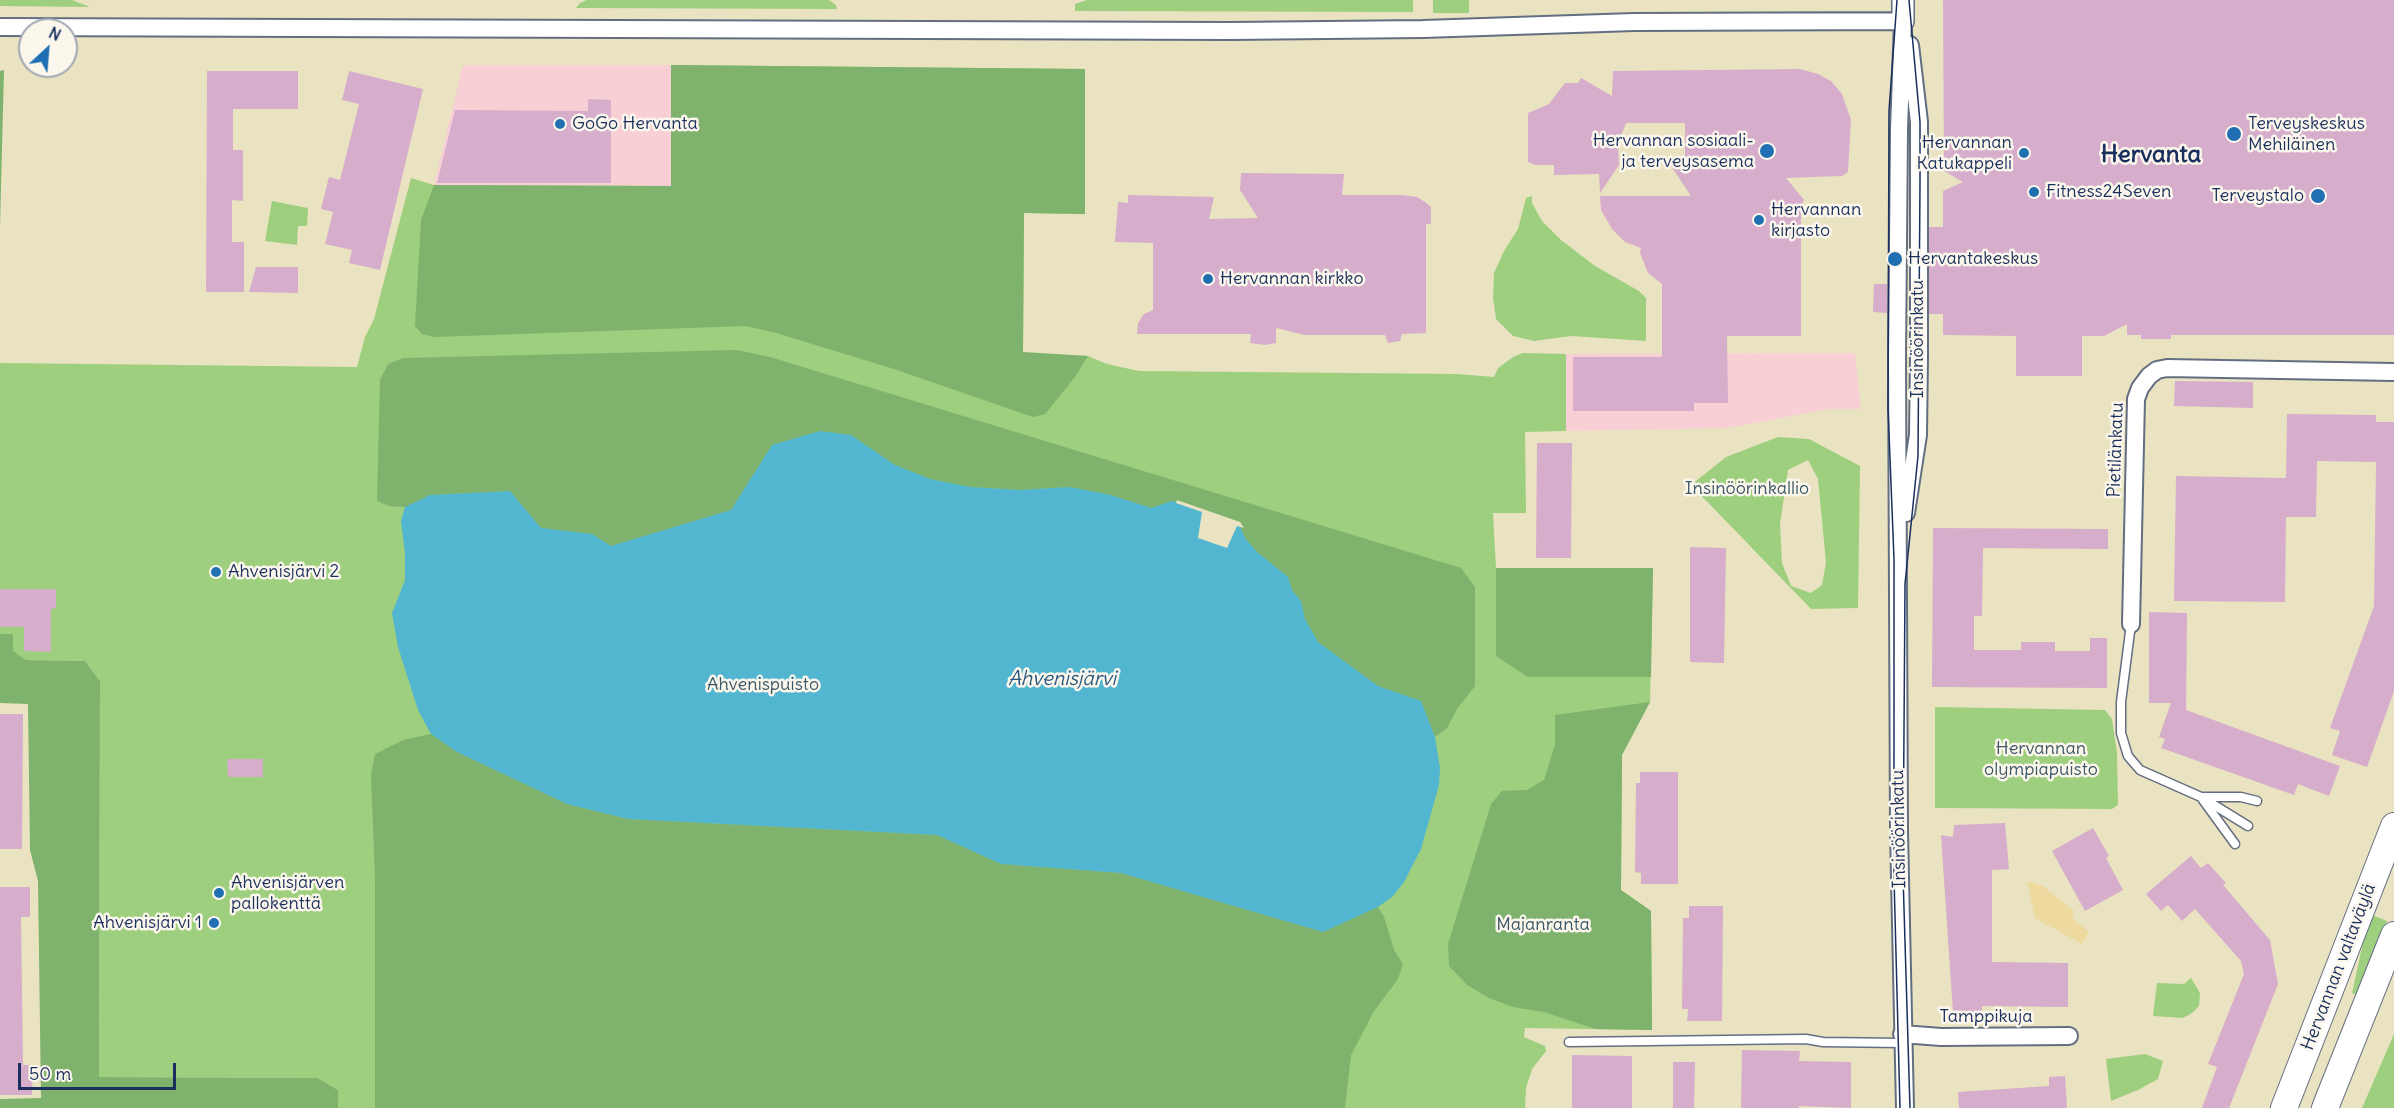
<!DOCTYPE html>
<html>
<head>
<meta charset="utf-8">
<style>
	body { margin:0 }
	#map { position:relative; width:2394px; height:1108px; overflow:hidden; background:#eae3c1; font-family:Delius,sans-serif }
	canvas { display:block }
	.north { position:absolute; left:18px; top:18px; width:60px; height:60px; box-sizing:border-box; background:#fbf7ec; border:2px solid #a1a7b3; border-radius:50%; rotate:26deg; font-size:16px; font-weight:700; line-height:24px; text-align:center; color:#1b2f5e }
	.north::after { content:''; display:block; margin:auto; width:21px; height:27px; background:#1f6fb2; clip-path:polygon(50% 0,100% 100%,50% 72%,0 100%) }
	.scale { position:absolute; left:18px; top:1063px; width:158px; height:27px; box-sizing:border-box; border:3px solid #1b2f5e; border-top:0; padding-left:8px; font-size:18px; line-height:21px; white-space:nowrap; color:#1b2f5e; -webkit-text-stroke:4px #fbf7ec; paint-order:stroke }
</style>
</head>
<body>
<div id="map">
<canvas width="2394" height="1108"></canvas>
<div class="north">N</div>
<div class="scale">50 m</div>
</div>
<script>
const ctx = document.querySelector('canvas').getContext('2d');
ctx.lineJoin = 'round';
function paint(path, color) { ctx.fillStyle = color; ctx.fill(path, 'evenodd'); }
const poly = rows => new Path2D(rows.map(r => 'M' + r).join(''));
function stroke(path, color, width, dash) { ctx.strokeStyle = color; ctx.lineWidth = width; ctx.lineCap = dash ? 'butt' : 'round'; ctx.setLineDash(dash || []); ctx.stroke(path); }
function label(font, color, halo, rows, align = 'center') {
  ctx.font = font + ' Delius,sans-serif'; ctx.lineWidth = 5; ctx.setLineDash([]); ctx.textBaseline = 'middle'; ctx.strokeStyle = halo; ctx.fillStyle = color; for (const [text, x, y, turn = 0] of rows) {
    ctx.save(); ctx.translate(x, y); ctx.rotate((+turn || 0) * Math.PI / 180); ctx.textAlign = isNaN(turn) ? turn : align; if (halo) ctx.strokeText(text, 0, 0); ctx.fillText(text, 0, 0); ctx.restore();
  }
}
paint(poly([
	[463,65,671,65,672,186,434,185],
	[1855,353,1861,409,1829,409,1728,428,1566,431,1566,354]
]), '#f7cfd5');
paint(poly([
	[0,0,72,0,90,7,0,6],
	[587,0,829,0,836,5,837,9,576,8,580,3],
	[1087,0,1413,0,1413,12,1075,11,1075,4],
	[1433,0,1469,0,1469,13,1433,13],
	[671,65,1085,69,1085,214,1024,213,1023,353,1088,356,1107,364,1139,371,1457,374,1494,377,1498,368,1513,357,1523,353,1566,354,1566,431,1525,432,1526,513,1493,513,1496,568,1653,568,1650,702,1622,755,1621,890,1651,911,1652,1030,1525,1028,1524,1037,1545,1046,1546,1051,1532,1069,1526,1088,1525,1108,338,1108,338,1090,318,1078,99,1077,100,681,85,661,26,660,12,651,12,634,0,634,0,363,357,367,365,337,374,319,411,178,434,185,671,186],
	[1532,196,1532,203,1542,221,1561,240,1595,266,1639,291,1646,298,1646,341,1571,336,1534,341,1513,336,1496,319,1493,297,1494,273,1504,251,1518,229,1526,198],
	[272,201,308,208,307,226,298,226,297,245,265,241],
	[1778,437,1809,439,1860,466,1858,608,1811,609,1691,485,1726,457],
	[1808,460,1818,479,1826,562,1822,585,1811,593,1791,586,1782,563,1780,524,1788,470],
	[1935,707,2105,710,2112,719,2117,753,2118,805,2112,809,1935,808],
	[2372,915,2387,921,2357,995,2352,993,2366,929],
	[2191,978,2200,993,2199,1006,2192,1013,2183,1018,2153,1016,2157,983,2184,984],
	[2394,1034,2394,1108,2362,1108],
	[2145,1054,2163,1061,2158,1079,2138,1090,2111,1101,2106,1059]
]), '#9ecf7e');
paint(poly([
	[671,65,1085,69,1085,214,1024,213,1023,352,1088,356,1075,377,1045,414,1033,417,894,369,776,333,746,326,434,337,422,334,415,326,421,220,434,185,671,186],
	[4,70,0,227,0,71],
	[737,350,770,357,1461,568,1475,587,1475,686,1457,709,1447,728,1435,737,1421,701,1378,686,1318,642,1305,619,1301,601,1292,590,1288,577,1257,552,1245,538,1239,524,1172,501,1151,508,1111,495,1070,487,1020,490,970,487,930,479,895,465,851,435,772,445,731,510,611,546,592,534,541,528,510,491,430,495,405,507,389,506,377,501,380,380,388,364,403,358],
	[1496,568,1653,568,1651,677,1528,677,1496,656],
	[0,634,13,634,13,651,26,660,85,661,100,681,99,1077,318,1078,338,1090,338,1108,0,1108,0,1099,41,1098,38,881,30,850,28,704,0,703],
	[1650,702,1622,755,1621,890,1651,911,1652,1030,1596,1029,1544,1012,1513,1007,1489,998,1467,985,1449,966,1448,944,1491,804,1502,791,1527,790,1544,780,1555,744,1555,715],
	[431,734,457,752,567,804,628,819,937,835,1001,864,1121,873,1323,932,1378,907,1384,917,1394,950,1403,964,1398,979,1374,1011,1351,1055,1345,1108,375,1108,375,878,371,775,375,754,403,740]
]), '#7eb26d');
paint(poly([
	[2027,881,2043,886,2075,912,2072,918,2089,932,2082,944,2035,918]
]), '#eeda9e');
paint(poly([
	[820,431,851,435,895,465,930,479,970,487,1020,490,1070,487,1111,495,1151,508,1172,501,1239,524,1245,538,1257,552,1288,577,1292,590,1301,601,1305,619,1318,642,1378,686,1421,701,1435,737,1440,768,1439,785,1421,849,1404,882,1392,897,1378,907,1323,932,1121,873,1001,864,937,835,628,819,567,804,457,752,431,734,418,710,398,647,392,613,405,580,405,553,401,521,405,507,430,495,510,491,541,528,592,534,611,546,731,510,772,445]
]), '#53b6d1');
paint(poly([
	[1177,500,1240,522,1244,528,1237,526,1227,548,1198,538,1202,512,1176,503]
]), '#eae3c1');
paint(poly([
	[1943,0,2394,0,2394,335,2171,335,2171,339,2141,339,2141,335,2127,335,2127,324,2104,336,2082,336,2082,376,2016,376,2016,336,1943,335,1943,314,1929,314,1929,227,1943,227,1943,191,1963,182,1944,171],
	[1800,69,1818,74,1831,81,1842,94,1851,120,1848,172,1842,176,1786,178,1804,200,1801,206,1801,336,1727,336,1728,403,1694,403,1694,411,1573,411,1573,357,1662,357,1662,284,1648,273,1640,253,1641,248,1625,242,1612,229,1601,210,1600,196,1691,196,1667,160,1685,161,1685,123,1626,123,1618,144,1619,165,1600,193,1599,174,1554,175,1554,165,1535,165,1528,162,1528,113,1549,104,1565,83,1578,83,1581,78,1612,96,1613,71],
	[207,71,298,71,298,109,233,109,233,150,243,150,243,201,232,200,232,242,244,242,244,292,206,292],
	[349,71,423,89,380,270,349,263,352,250,325,244,333,212,321,209,329,177,340,180,359,104,342,100],
	[588,99,611,100,611,183,437,183,455,110,588,111],
	[1241,173,1344,174,1342,195,1403,195,1417,197,1425,202,1431,207,1431,224,1426,224,1426,333,1402,334,1400,341,1388,343,1385,335,1305,335,1276,328,1276,343,1265,345,1250,343,1251,334,1137,334,1138,323,1144,314,1153,310,1153,243,1115,242,1118,202,1128,203,1128,195,1214,197,1209,219,1258,218,1240,190],
	[256,267,298,267,298,293,249,292],
	[1874,284,1887,284,1887,313,1873,312],
	[2175,381,2253,382,2253,408,2174,406],
	[2287,414,2376,415,2376,422,2394,422,2394,691,2367,767,2332,755,2340,731,2330,728,2374,606,2376,462,2317,461,2316,517,2286,517,2285,602,2174,601,2176,476,2286,478],
	[1537,443,1572,443,1571,558,1536,558],
	[1933,528,2108,529,2108,549,1983,548,1982,616,1974,616,1974,650,2021,650,2021,642,2055,642,2055,651,2090,651,2090,638,2107,638,2107,688,1932,687],
	[1690,547,1726,548,1724,663,1690,662],
	[0,589,56,589,56,608,51,609,51,652,24,651,24,627,0,627],
	[2149,612,2187,613,2186,710,2340,766,2329,796,2298,784,2294,795,2161,748,2165,739,2159,737,2171,703,2149,703],
	[0,714,23,714,22,849,0,849],
	[227,759,263,759,263,777,228,777],
	[1640,772,1678,772,1678,884,1641,884,1641,873,1635,872,1636,783,1640,783],
	[2005,823,2009,869,1992,870,1992,962,2068,963,2068,1007,1982,1006,1982,1013,1953,1013,1941,835,1953,837,1954,825],
	[2093,828,2109,856,2106,858,2123,890,2085,911,2052,851],
	[2191,856,2201,868,2208,863,2226,883,2223,885,2270,940,2278,984,2229,1108,2202,1108,2217,1067,2208,1064,2244,974,2241,961,2195,909,2182,921,2168,905,2161,911,2146,894],
	[0,887,30,887,30,917,21,917,23,1065,33,1065,32,1095,0,1095],
	[1689,906,1723,906,1722,1021,1687,1021,1688,1009,1682,1009,1683,918,1689,918],
	[1742,1050,1800,1051,1799,1061,1851,1062,1851,1108,1799,1106,1799,1108,1741,1108],
	[1572,1055,1632,1056,1632,1108,1572,1108],
	[1673,1062,1695,1062,1694,1108,1673,1108],
	[2065,1076,2067,1108,1959,1108,1958,1092,2049,1086,2049,1077]
]), '#d6adcb');
const service = poly([
	[2131,624,2121,702,2121,733,2128,756,2140,770,2201,797,2248,826],
	[2201,797,2241,797,2257,801],
	[2203,800,2235,844],
	[1569,1042,1806,1039,1823,1042,1903,1043]
]);
const minor = poly([
	[1903,21,1899,129,1897,358,1899,832,1905,1108],
	[0,27,1230,31,1423,29,1634,22,1903,21],
	[1906,513,1918,435,1919,357,1919,122,1910,45],
	[2131,624,2136,399,2140,388,2149,376,2157,370,2167,368,2394,372],
	[1902,1034,1941,1037,2069,1036]
]);
const tertiary = poly([
	[1903,21,1903,0]
]);
const primary = poly([
	[2284,1108,2394,826],
	[2325,1108,2394,935]
]);
stroke(service, '#636e81', 11);
stroke(minor, '#636e81', 20);
stroke(tertiary, '#636e81', 24);
stroke(primary, '#636e81', 28);
stroke(service, '#fff', 8);
stroke(minor, '#fff', 16);
stroke(tertiary, '#fff', 21);
stroke(primary, '#fff', 26);
stroke(poly([
	[1897,0,1889,111,1888,408,1894,559,1894,877,1900,1108],
	[1909,0,1920,122,1920,183,1918,456,1905,584,1903,875,1910,1108]
]), '#1b2f5e', 1.5);
for (const [x, y, r, color] of [
	[560,124,6,"#1f6fb2"],
	[2234,134,8,"#1f6fb2"],
	[1767,151,8,"#1f6fb2"],
	[2024,153,6,"#1f6fb2"],
	[2034,192,6,"#1f6fb2"],
	[2318,196,8,"#1f6fb2"],
	[1759,220,6,"#1f6fb2"],
	[1895,259,8,"#1f6fb2"],
	[1208,279,6,"#1f6fb2"],
	[216,572,6,"#1f6fb2"],
	[219,893,6,"#1f6fb2"],
	[214,923,6,"#1f6fb2"]
]) { const dot = new Path2D(); dot.arc(x, y, r, 0, 2 * Math.PI); ctx.fillStyle = color; ctx.fill(dot); stroke(dot, '#fbf7ec', 2); }
label('18px', '#1b2f5e', '#fbf7ec', [
	["GoGo Hervanta",572,124],
	["Terveyskeskus",2248,124],
	["Mehiläinen",2248,145],
	["Hervannan sosiaali-",1754,141,"right"],
	["ja terveysasema",1754,162,"right"],
	["Hervannan",2012,143,"right"],
	["Katukappeli",2012,164,"right"],
	["Fitness24Seven",2046,192],
	["Terveystalo",2304,196,"right"],
	["Hervannan",1771,210],
	["kirjasto",1771,231],
	["Hervantakeskus",1908,259],
	["Hervannan kirkko",1220,279],
	["Ahvenisjärvi 2",228,572],
	["Ahvenisjärven",231,883],
	["pallokenttä",231,904],
	["Ahvenisjärvi 1",202,923,"right"]
], 'left');
label('18px', '#1b2f5e', '#fbf7ec', [
	["Insinöörinkatu",1918,339,-90],
	["Pietilänkatu",2116,450,-88],
	["Insinöörinkatu",1899,829,-91],
	["Hervannan valtaväylä",2339,967,-69],
	["Tamppikuja",1986,1017]
]);
label('18px', '#3c5766', '#fbf7ec', [
	["Insinöörinkallio",1747,489],
	["Ahvenispuisto",763,685],
	["Hervannan",2041,749],
	["olympiapuisto",2041,770],
	["Majanranta",1543,925]
]);
label('italic 20px', '#2c5880', '#fbf7ec', [
	["Ahvenisjärvi",1062,679]
]);
label('bold 24px', '#1b2f5e', '#fbf7ec', [
	["Hervanta",2151,155]
]);
</script>
</body>
</html>
